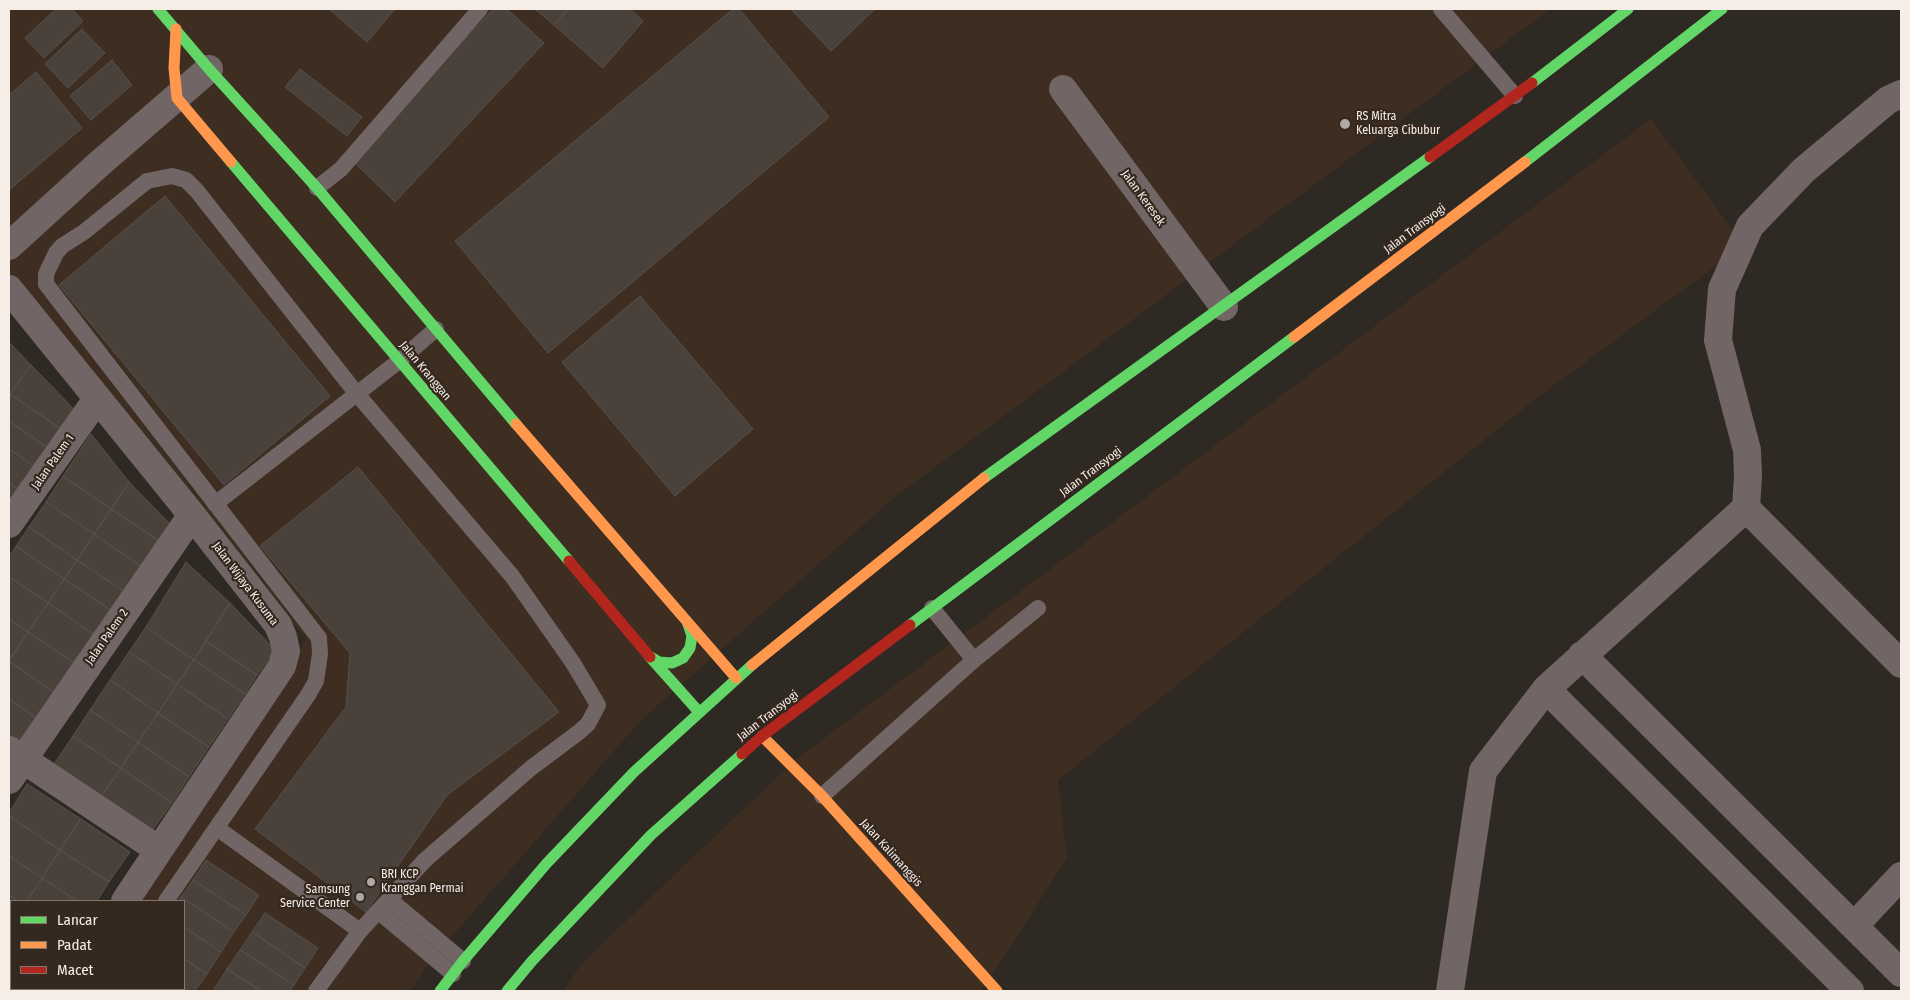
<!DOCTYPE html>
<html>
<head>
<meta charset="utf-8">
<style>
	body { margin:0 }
	#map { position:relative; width:1910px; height:1000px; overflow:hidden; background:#2f2924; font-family:"Fira Sans Condensed",sans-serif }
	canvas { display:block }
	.frame { position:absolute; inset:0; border:10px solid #f6ede7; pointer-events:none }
	.legend { position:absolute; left:10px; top:900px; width:175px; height:90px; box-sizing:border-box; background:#34281f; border:1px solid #82776f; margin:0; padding:6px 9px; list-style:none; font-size:15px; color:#f6ede7 }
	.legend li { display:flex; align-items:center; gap:10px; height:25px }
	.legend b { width:25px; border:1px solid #82776f }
</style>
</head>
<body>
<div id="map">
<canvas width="1910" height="1000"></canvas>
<div class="frame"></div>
<ul class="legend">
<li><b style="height:6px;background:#63d668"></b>Lancar</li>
<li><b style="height:6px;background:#ff974d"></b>Padat</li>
<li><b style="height:6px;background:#b3261e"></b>Macet</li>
</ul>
</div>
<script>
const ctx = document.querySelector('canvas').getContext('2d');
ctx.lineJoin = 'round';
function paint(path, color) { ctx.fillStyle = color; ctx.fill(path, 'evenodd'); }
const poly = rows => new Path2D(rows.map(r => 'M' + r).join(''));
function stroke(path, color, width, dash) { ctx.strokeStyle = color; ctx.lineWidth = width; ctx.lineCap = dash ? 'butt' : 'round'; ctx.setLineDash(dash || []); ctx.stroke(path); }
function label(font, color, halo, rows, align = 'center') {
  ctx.font = font + ' "Fira Sans Condensed",sans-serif'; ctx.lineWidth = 4.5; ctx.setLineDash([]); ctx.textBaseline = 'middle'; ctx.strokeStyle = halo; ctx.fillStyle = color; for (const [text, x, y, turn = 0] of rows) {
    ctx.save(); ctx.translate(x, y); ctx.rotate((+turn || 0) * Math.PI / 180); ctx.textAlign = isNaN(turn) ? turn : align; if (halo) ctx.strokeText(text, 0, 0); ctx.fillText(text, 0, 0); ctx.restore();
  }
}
paint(poly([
	[9,9,1550,9,895,497,641,720,435,956,410,991,68,991,70,989,184,989,184,901,129,901,306,639,9,287],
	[1651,119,1744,245,1542,394,1058,780,1067,858,982,991,563,991,582,963,794,761]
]), '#3e2d21');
const building = poly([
	[56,9,72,9,83,21,44,58,25,38,56,9],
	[329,9,395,9,367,42,329,9],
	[493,9,507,9,544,43,395,202,352,160,493,9],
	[535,9,568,9,554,25,535,9],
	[568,9,630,9,643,21,603,68,554,25,568,9],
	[733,9,739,9,829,117,548,353,455,241,733,9],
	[791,9,875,9,831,51,791,9],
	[82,29,105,53,68,88,45,64,82,29],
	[112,60,132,85,91,120,70,96,112,60],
	[300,69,362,117,347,136,285,87,300,69],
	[36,72,82,128,9,190,9,95,36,72],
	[165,196,330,396,224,485,59,285,165,196],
	[640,296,753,429,675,496,562,362,640,296],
	[9,342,31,365,10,394,9,393,9,342],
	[31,365,74,409,61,429,10,394,31,365],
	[10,394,61,429,48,448,9,421,10,394],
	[9,421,48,448,35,467,9,449,9,421],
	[91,434,129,482,111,509,63,476,91,434],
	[9,449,35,467,20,490,9,483,9,449],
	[358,467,559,712,447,795,366,912,255,829,346,707,350,653,260,546,358,467],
	[63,476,111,509,94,534,46,502,63,476],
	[129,482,173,527,162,543,111,509,129,482],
	[9,483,20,490,9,506,9,483],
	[46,502,94,534,77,560,29,527,46,502],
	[111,509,162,543,145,569,94,534,111,509],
	[29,527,77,560,64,579,16,546,29,527],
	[94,534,145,569,128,594,77,560,94,534],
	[16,546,64,579,48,603,9,577,9,557,16,546],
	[77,560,128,594,115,613,64,579,77,560],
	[186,562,230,603,194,660,146,627,186,562],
	[9,577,48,603,28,632,9,619,9,577],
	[64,579,115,613,99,638,48,603,64,579],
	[48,603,99,638,79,666,28,632,48,603],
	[230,603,275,650,257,675,206,641,230,603],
	[9,619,28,632,9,661,9,619],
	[146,627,194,660,177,684,129,652,146,627],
	[28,632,79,666,59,696,9,661,28,632],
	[206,641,257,675,245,694,194,660,206,641],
	[129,652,177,684,158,713,110,680,129,652],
	[194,660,245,694,228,719,177,684,194,660],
	[9,661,59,696,42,722,9,699,9,661],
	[110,680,158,713,138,742,90,710,110,680],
	[177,684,228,719,209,747,158,713,177,684],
	[9,699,42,722,23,750,9,740,9,699],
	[90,710,138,742,121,768,73,736,90,710],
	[158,713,209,747,189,777,138,742,158,713],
	[73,736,121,768,101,797,54,764,73,736],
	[138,742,189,777,172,803,121,768,138,742],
	[121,768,172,803,152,831,101,797,121,768],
	[27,784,81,819,60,850,9,816,9,813,27,784],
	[9,816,60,850,42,878,9,856,9,816],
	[81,819,130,852,109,882,60,850,81,819],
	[60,850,109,882,97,901,77,901,42,878,60,850],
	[9,856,42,878,27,901,18,901,9,895,9,856],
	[206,860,259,895,246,915,193,880,206,860],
	[42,878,77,901,27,901,42,878],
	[193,880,246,915,234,932,181,897,193,880],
	[9,895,18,901,11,901,11,925,9,929,9,895],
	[181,897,234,932,221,952,184,927,184,901,178,901,181,897],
	[265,913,318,948,305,968,252,932,265,913],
	[184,927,221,952,207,974,184,959,184,927],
	[252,932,305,968,294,985,240,950,252,932],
	[9,934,11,935,11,971,9,969,9,934],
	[240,950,294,985,290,991,261,991,227,969,240,950],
	[184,959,207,974,195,991,188,991,184,988,184,959],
	[9,969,11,971,11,989,38,989,38,991,9,991,9,969],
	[227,969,261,991,213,991,227,969],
	[184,988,188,991,144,991,140,989,184,988]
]);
paint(building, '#4a413b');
stroke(building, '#56514c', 1);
stroke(poly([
	[1441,9,1515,96],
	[317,188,341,169,480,9],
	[215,504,399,361,436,329],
	[932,608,974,660],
	[822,796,974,660,1038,608],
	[217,828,360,931],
	[389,899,463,961],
	[166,901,308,695,316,681,320,654,319,638,46,284,46,274,56,253,62,246,84,232,147,181,172,176,186,180,197,191,357,394,512,576,573,663,598,705,588,724,579,732,531,768,425,860,360,931,316,991],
	[378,911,453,974],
	[103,991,104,989]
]), '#716565', 16);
stroke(poly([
	[1063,89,1224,307],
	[9,246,99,164,209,69],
	[9,289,192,515,278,625,283,637,286,651,282,666,125,901],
	[1746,508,1901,664],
	[9,524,97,399],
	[1582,655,1901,973],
	[1546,689,1850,991],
	[9,750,159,850],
	[9,780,192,515],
	[1854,926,1901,876],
	[64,991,65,989],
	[1450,991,1483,771,1546,689,1746,508,1748,476,1747,450,1718,340,1722,289,1750,226,1804,170,1888,100,1901,94]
]), '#716565', 28);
stroke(poly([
	[158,9,209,69,317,188,516,424],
	[1532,83,1628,9],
	[231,162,569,561],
	[1525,162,1722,9],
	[984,478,1430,157],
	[910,625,1294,337],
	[649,656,659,662,672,663,683,658,690,648,692,636,688,624],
	[650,657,699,712],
	[440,991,463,961,547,863,634,772,752,665],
	[507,991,532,961,651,835,742,754]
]), '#63d668', 11);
stroke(poly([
	[176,29,174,68,177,98,231,162],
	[1294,337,1525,162],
	[516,424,736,678],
	[752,665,984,478],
	[762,736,822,796,997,991]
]), '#ff974d', 11);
stroke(poly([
	[1430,157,1532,83],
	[569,561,650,657],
	[742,754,762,736,910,625]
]), '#b3261e', 11);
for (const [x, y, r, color] of [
	[1345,124,6,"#b0a8a3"],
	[371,882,5,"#b0a8a3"],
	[360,897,5,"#b0a8a3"]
]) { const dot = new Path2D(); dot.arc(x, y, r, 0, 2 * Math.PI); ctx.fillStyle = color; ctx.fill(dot); stroke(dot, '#34281f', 2); }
label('12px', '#f6ede7', '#34281f', [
	["RS Mitra",1356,117],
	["Keluarga Cibubur",1356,131],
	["BRI KCP",381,875],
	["Kranggan Permai",381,889],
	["Samsung",350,890,"right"],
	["Service Center",350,904,"right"]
], 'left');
label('12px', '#f6ede7', '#34281f', [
	["Jalan Keresek",1143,198,54],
	["Jalan Transyogi",1415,229,-37],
	["Jalan Kranggan",425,371,50],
	["Jalan Palem 1",53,462,-55],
	["Jalan Transyogi",1091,472,-37],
	["Jalan Wijaya Kusuma",245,584,53],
	["Jalan Palem 2",107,637,-55],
	["Jalan Transyogi",768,716,-38],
	["Jalan Kalimanggis",891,853,48]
]);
</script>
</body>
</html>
